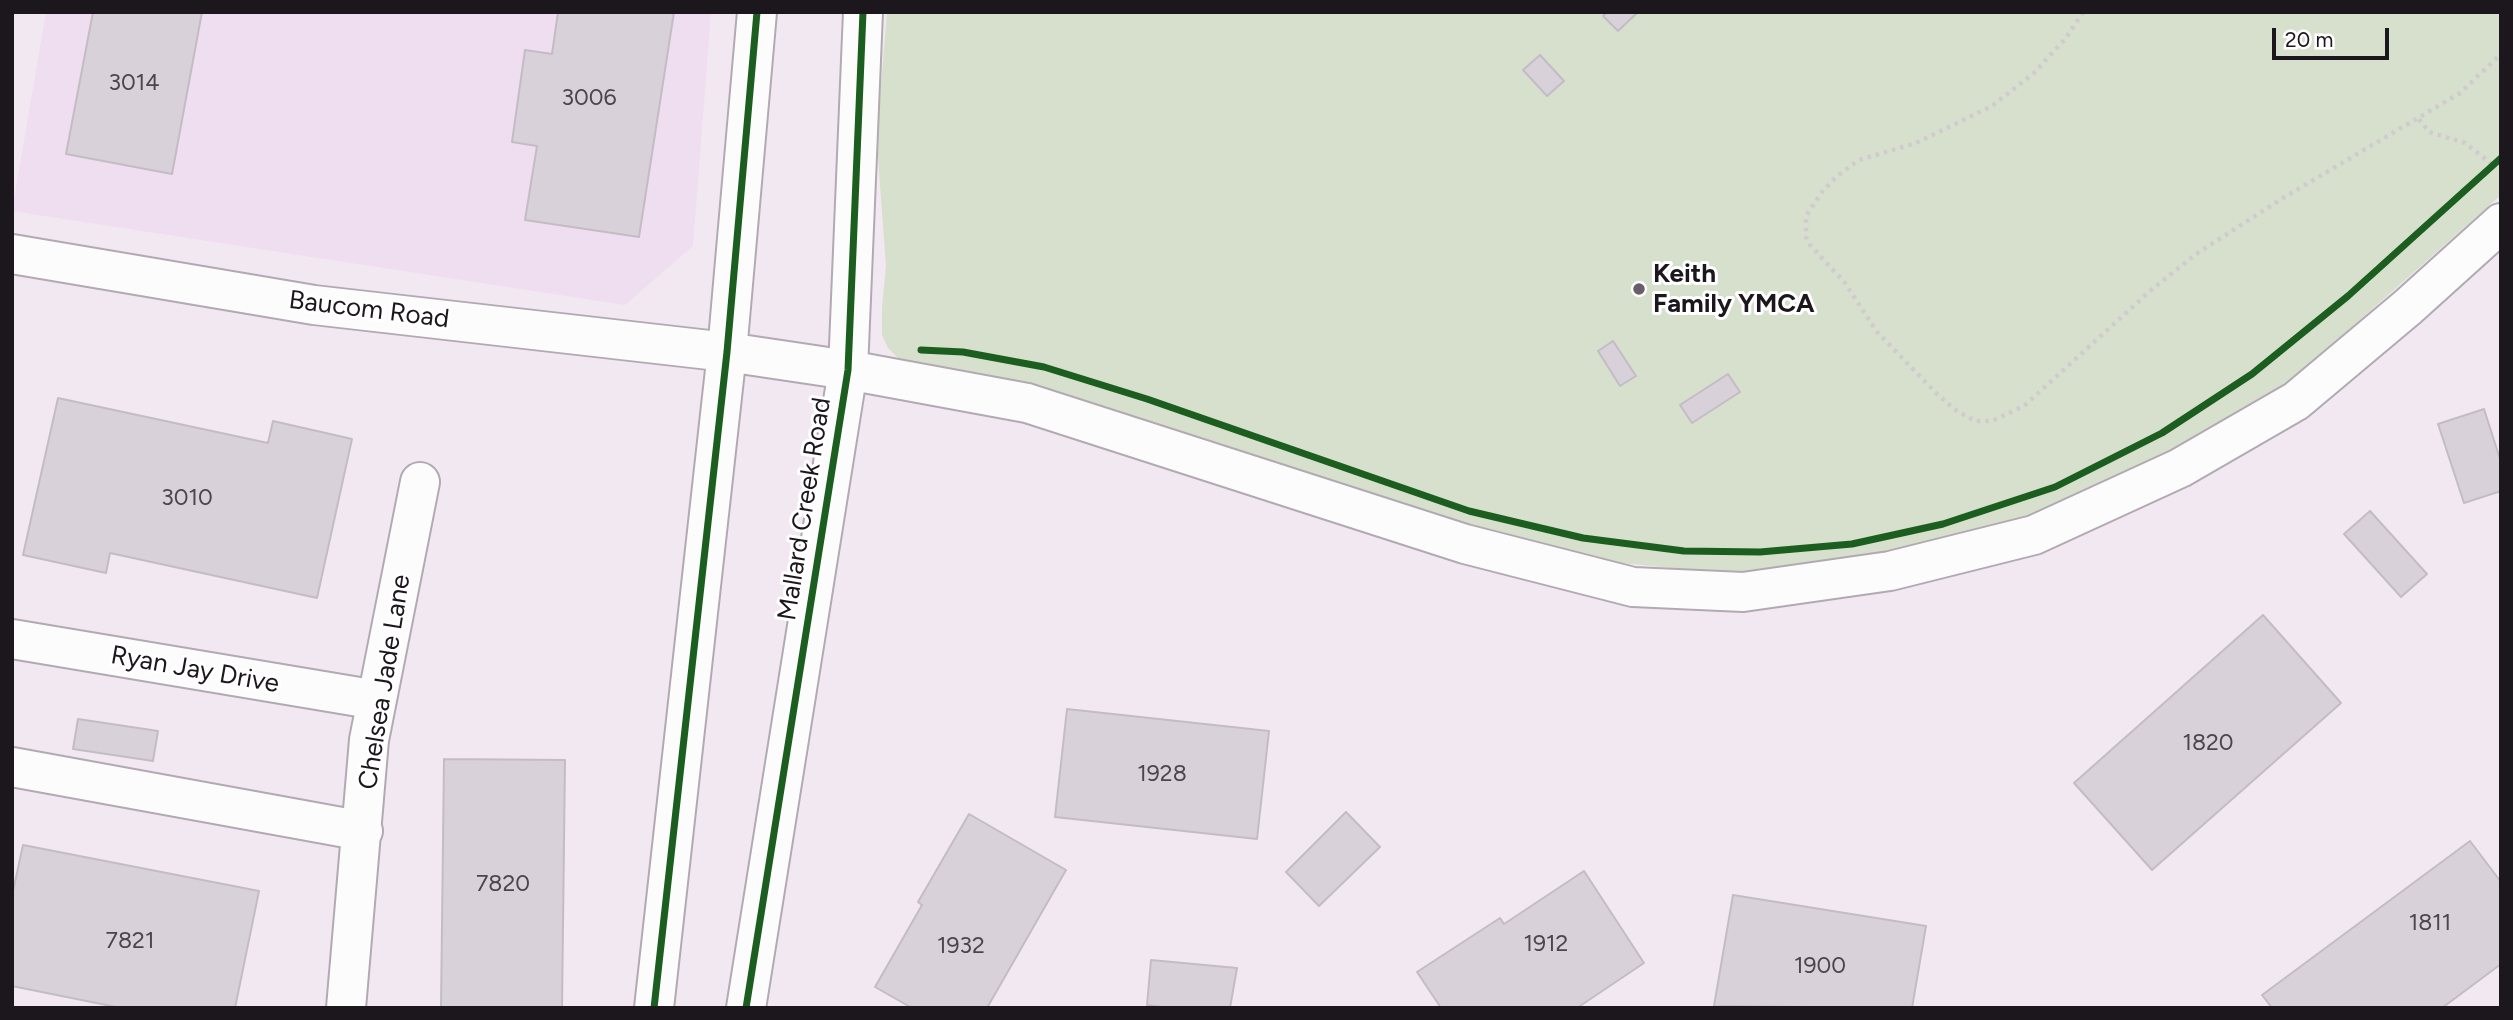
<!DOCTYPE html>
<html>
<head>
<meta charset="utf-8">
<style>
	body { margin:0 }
	#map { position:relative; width:2513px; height:1020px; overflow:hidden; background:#f2e8f2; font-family:Figtree,sans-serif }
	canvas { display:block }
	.frame { position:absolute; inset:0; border:14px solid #1c161d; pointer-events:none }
	.scale { position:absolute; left:2272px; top:28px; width:117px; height:32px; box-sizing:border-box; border:4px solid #1c161d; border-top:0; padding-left:9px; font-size:21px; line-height:24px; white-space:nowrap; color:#1c161d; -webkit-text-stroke:5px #fff; paint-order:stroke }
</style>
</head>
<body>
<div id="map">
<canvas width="2513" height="1020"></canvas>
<div class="frame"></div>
<div class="scale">20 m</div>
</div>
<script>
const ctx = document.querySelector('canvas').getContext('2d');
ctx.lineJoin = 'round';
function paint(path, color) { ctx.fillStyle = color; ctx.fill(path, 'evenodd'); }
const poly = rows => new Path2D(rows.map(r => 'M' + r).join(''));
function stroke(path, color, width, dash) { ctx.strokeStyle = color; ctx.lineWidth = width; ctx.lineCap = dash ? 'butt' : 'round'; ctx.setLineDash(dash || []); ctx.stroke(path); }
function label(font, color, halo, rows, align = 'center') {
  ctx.font = font + ' Figtree,sans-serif'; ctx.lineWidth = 6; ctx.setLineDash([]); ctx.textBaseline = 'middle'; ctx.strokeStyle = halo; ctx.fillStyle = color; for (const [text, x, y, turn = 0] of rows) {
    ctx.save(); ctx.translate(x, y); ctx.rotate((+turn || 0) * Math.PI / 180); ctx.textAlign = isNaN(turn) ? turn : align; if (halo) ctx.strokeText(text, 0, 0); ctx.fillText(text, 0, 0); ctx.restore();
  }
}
paint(poly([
	[46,12,711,12,693,246,625,305,12,211]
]), '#efddf0');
paint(poly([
	[887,12,2501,12,2501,195,2292,380,2241,416,2109,490,1948,546,1753,572,1693,570,1621,563,1492,535,908,365,899,359,888,348,882,335,882,307,886,266,878,158,878,121]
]), '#d7e0cc');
const building = poly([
	[93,12,202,12,172,174,66,154,93,12],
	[558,12,674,12,639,237,525,220,537,146,512,142,525,50,552,54,558,12],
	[1607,12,1638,12,1618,31,1603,16,1607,12],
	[1540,55,1564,81,1547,96,1523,70,1540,55],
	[1613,341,1636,376,1620,386,1598,351,1613,341],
	[1728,374,1740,392,1692,423,1680,405,1728,374],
	[58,398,268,443,273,421,352,439,317,598,110,553,106,573,23,555,58,398],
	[2484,409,2501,462,2501,491,2464,503,2438,424,2484,409],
	[2370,511,2427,574,2401,597,2344,534,2370,511],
	[2263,615,2341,703,2152,870,2074,783,2263,615],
	[1067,709,1269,731,1257,839,1055,817,1067,709],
	[78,719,158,731,153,761,73,749,78,719],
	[444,759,565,760,562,1008,441,1008,444,759],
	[1346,812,1380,847,1319,906,1286,872,1346,812],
	[969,814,1066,870,987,1008,912,1008,875,987,922,905,918,902,969,814],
	[2470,841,2501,882,2501,964,2442,1008,2272,1008,2262,995,2470,841],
	[23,845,259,891,235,1008,121,1008,12,986,12,896,23,845],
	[1584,871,1644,963,1577,1008,1441,1008,1417,972,1500,918,1504,924,1584,871],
	[1733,895,1926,926,1912,1008,1714,1006,1733,895],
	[1151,960,1237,968,1230,1008,1168,1008,1147,1005,1151,960]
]);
paint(building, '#d9d1da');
stroke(building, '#c4bcc4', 2);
const street = poly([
	[12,254,314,305,727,352],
	[12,639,377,700],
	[12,767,363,831],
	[346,1008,369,740,420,482]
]);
const secondary = poly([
	[727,352,848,370,1027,403,1465,544,1633,587,1743,592,1890,571,2034,535,2180,468,2296,401,2408,307,2501,223],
	[654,1008,727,352,757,12],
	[746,1008,848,370,863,12]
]);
stroke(street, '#b2aab2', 42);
stroke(secondary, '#b2aab2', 42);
stroke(poly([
	[2083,12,2066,38,2034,73,1992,106,1916,143,1859,160,1836,177,1822,192,1806,216,1806,237,1810,245,1845,283,1877,332,1936,393,1954,409,1975,421,1992,421,2024,406,2150,291,2196,254,2283,198,2460,93,2501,54],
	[2419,119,2429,132,2465,143,2493,165]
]), '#cfcbcf', 4.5, [3.5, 5]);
stroke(street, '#fdfcfd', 38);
stroke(secondary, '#fdfcfd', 38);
stroke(poly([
	[921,350,963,352,1044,367,1147,399,1469,511,1583,538,1684,551,1760,552,1852,544,1943,524,2055,487,2162,433,2252,374,2348,296,2501,158],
	[654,1008,727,352,757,12],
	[746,1008,848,370,863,12]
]), '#1b5e20', 7);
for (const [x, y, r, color] of [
	[1639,289,7,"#676068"]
]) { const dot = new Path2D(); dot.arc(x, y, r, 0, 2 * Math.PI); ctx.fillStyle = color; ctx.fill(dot); stroke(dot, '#fff', 2.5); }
label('23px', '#4b454c', null, [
	["3014",134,83],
	["3006",589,98],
	["3010",187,498],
	["1820",2208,743],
	["1928",1162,774],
	["7820",503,884],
	["1811",2430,923],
	["7821",130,941],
	["1912",1546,944],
	["1932",961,946],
	["1900",1820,966]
]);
label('bold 26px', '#1c161d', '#fff', [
	["Keith",1653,274],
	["Family YMCA",1653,304]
], 'left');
label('26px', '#1c161d', '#fff', [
	["Baucom Road",369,310,7],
	["Mallard Creek Road",805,509,-81],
	["Ryan Jay Drive",195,670,10],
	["Chelsea Jade Lane",385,682,-81]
]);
</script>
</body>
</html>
